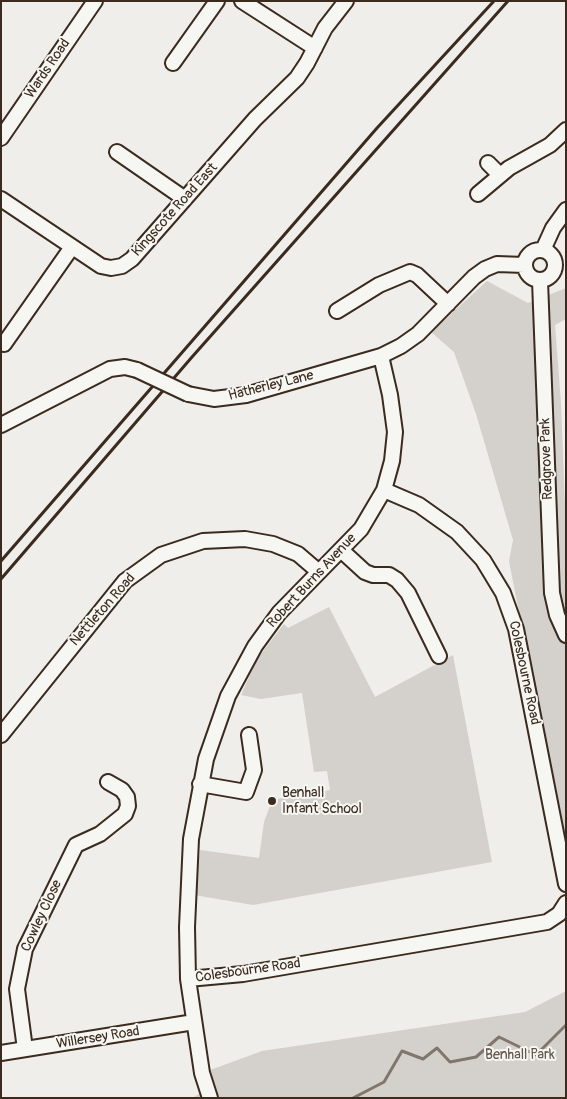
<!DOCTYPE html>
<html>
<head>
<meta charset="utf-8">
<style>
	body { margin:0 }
	#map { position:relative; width:567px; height:1099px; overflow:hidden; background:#efeeea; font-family:Pangolin,sans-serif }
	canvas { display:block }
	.frame { position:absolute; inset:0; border:2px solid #3b2a1e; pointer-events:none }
</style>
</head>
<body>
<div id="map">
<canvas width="567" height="1099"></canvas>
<div class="frame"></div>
</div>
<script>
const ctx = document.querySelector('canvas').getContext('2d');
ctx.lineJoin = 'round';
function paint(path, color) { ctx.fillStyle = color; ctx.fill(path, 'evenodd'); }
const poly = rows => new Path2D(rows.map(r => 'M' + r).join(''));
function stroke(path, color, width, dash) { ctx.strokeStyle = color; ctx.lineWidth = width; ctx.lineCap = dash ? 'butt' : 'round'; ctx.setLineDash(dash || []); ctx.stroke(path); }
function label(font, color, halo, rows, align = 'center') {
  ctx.font = font + ' Pangolin,sans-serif'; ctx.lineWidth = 4; ctx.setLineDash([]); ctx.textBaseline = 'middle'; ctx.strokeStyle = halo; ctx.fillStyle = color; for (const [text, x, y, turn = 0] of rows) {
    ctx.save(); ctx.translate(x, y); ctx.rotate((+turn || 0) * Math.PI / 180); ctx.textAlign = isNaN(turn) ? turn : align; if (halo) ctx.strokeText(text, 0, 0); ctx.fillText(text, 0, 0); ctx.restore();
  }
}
paint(poly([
	[487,281,528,303,566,288,566,319,555,325,561,403,566,529,566,856,509,561,513,540,476,414,454,352,431,332],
	[329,607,375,697,453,655,492,862,253,905,194,895,200,850,259,858,264,822,272,800,330,790,327,771,314,772,302,693,261,699,241,695,257,659,284,624,288,628],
	[566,991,566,1098,193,1098,207,1088,202,1073,262,1051,525,1012]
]), '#d4d1cc');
stroke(poly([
	[353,1098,384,1082,402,1051,423,1059,437,1048,450,1062,476,1057,499,1037,536,1055,566,1025]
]), '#81766d', 3);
const minor = poly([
	[242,1,315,48],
	[173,63,217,1],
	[1,138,95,1],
	[117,152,185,199],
	[488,163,500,175],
	[478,194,509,168,550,145,566,130],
	[1,199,101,266,111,268,122,266,132,259,255,119,297,78,307,63,325,28,346,1],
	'525 265a15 15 0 1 1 30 0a15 15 0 1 1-30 0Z',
	[543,250,553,228,566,210],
	[540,281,552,593,557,615,566,635],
	[337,311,379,285,410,272,417,275,448,304],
	[4,344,72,247],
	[188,394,214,399,246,395,381,356,401,346,418,334,474,277,485,269,497,264,524,265],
	[1,425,110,369,125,367,137,370],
	[384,490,419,505,457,532,483,560,503,593,516,629,566,884],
	[341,550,365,572,373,575,389,575,397,580,408,593,439,656],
	[1,735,125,581,161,555,203,541,245,539,273,544,298,554,319,572],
	[200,784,246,792,254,770,249,735],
	[188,979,243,974,547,922,559,914,566,903],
	[25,1049,17,989,25,949,76,845,100,834,125,814,128,806,127,797,122,790,108,782],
	[1,1053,194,1022],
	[210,1098,202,1073,188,979,187,927,191,839,206,759,228,696,255,646,279,613,361,529,384,490,392,461,395,432,390,395,381,356]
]);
stroke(minor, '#3b2a1e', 18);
stroke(minor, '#f6f6f2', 14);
stroke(poly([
	[1,561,377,128,494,1],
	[1,579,192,357,508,1]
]), '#3b2a1e', 3);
const minorBridge = poly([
	[137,370,188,394]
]);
stroke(minorBridge, '#3b2a1e', 18, []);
stroke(minorBridge, '#f6f6f2', 14);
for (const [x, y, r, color] of [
	[272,801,5,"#3b2a1e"]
]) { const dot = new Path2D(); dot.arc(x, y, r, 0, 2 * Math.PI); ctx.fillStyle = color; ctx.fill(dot); stroke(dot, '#f6f6f2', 2); }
label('14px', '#3b2a1e', '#f6f6f2', [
	["Wards Road",48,69,-56],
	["Kingscote Road East",175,210,-48],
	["Hatherley Lane",271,386,-14],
	["Redgrove Park",547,459,-92],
	["Robert Burns Avenue",312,581,-47],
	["Nettleton Road",103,610,-49],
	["Colesbourne Road",524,673,78],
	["Cowley Close",42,916,-65],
	["Colesbourne Road",248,971,-8],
	["Willersey Road",98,1038,-9]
]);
label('14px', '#3b2a1e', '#f6f6f2', [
	["Benhall",282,793],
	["Infant School",282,809]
], 'left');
label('14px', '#61544a', '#f6f6f2', [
	["Benhall Park",520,1055]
]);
</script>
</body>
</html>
